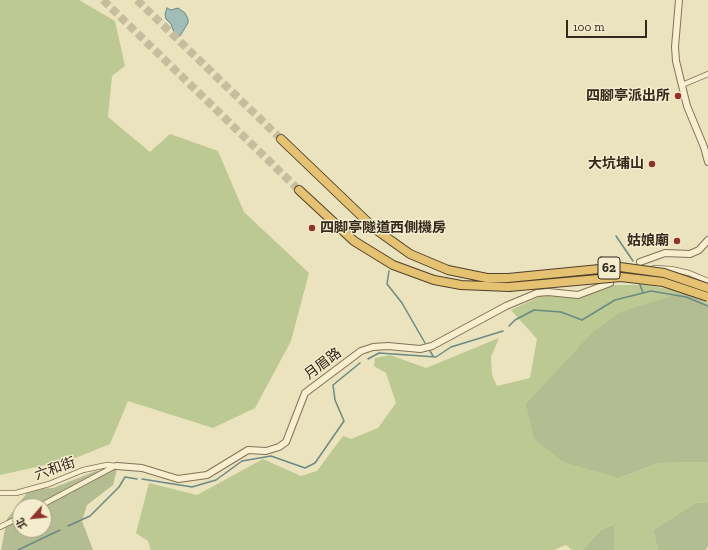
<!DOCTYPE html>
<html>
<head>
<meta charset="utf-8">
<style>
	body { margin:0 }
	#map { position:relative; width:708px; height:550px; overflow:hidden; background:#ebe2be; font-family:"Zilla Slab","Noto Sans TC",serif }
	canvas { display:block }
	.north { position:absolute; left:12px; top:498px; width:40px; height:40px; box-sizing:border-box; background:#f3eccd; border:1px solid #a69e86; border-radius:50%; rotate:243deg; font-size:11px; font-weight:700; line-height:16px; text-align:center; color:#33291c }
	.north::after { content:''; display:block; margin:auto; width:14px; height:18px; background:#8f322a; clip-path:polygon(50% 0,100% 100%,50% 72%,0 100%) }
	.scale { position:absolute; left:566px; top:20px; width:81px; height:18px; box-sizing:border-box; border:2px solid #33291c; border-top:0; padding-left:5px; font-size:12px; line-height:14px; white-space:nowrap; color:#33291c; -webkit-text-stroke:3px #f3eccd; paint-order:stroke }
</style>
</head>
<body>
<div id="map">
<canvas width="708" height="550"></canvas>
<div class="north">北</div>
<div class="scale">100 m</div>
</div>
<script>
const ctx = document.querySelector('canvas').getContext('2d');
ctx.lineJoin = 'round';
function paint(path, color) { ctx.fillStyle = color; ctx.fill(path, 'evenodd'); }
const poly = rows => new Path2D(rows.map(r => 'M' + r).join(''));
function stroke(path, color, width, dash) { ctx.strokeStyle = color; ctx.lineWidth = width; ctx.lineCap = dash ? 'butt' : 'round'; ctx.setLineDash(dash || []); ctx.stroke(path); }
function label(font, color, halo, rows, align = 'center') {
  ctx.font = font + ' "Zilla Slab","Noto Sans TC",serif'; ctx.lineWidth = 3; ctx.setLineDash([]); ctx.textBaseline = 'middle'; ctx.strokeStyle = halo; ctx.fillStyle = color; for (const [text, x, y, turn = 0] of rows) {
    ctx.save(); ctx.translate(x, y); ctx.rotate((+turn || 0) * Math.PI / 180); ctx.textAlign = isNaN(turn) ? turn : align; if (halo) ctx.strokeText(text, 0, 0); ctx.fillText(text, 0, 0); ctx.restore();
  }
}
paint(poly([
	[0,0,79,0,115,21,125,66,112,76,108,117,150,152,170,134,218,151,244,212,309,273,291,341,255,408,213,428,128,401,110,444,73,459,0,475],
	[610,285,645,285,676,290,696,295,708,303,708,305,693,296,619,478,659,463,708,462,708,502,695,503,653,530,658,550,614,550,613,524,601,530,582,550,572,550,566,545,554,550,151,550,148,541,136,533,149,483,197,495,263,459,301,476,317,471,343,436,351,439,378,428,396,403,386,373,374,366,375,358,390,355,426,368,499,338,491,357,492,375,497,386,530,378,537,339,511,310,547,293,578,298]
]), '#bdc992');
paint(poly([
	[678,294,693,296,708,305,708,462,659,463,619,478,563,462,534,439,526,404,592,333,620,312],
	[117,469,113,485,87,505,82,521,93,550,1,550,7,519,30,489,53,488,96,471],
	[20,506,44,506,44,530,20,530],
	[708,502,708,546,706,550,658,550,653,530,695,503],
	[614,524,614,550,582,550,601,530]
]), '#b4bd92');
const water = poly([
	[167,8,171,10,178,8,185,13,188,19,188,23,180,36,177,37,175,35,171,24,166,19,165,14,167,8]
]);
paint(water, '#a1bdb7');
stroke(water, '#698a85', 1);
stroke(poly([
	[616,236,633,261],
	[389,271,387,284,402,303,425,343],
	[639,282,643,293],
	[509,326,515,320,534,310,561,312,582,320,615,300,651,291,686,297,708,306],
	[430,351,433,356],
	[368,359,379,353,436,357,451,347,503,331],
	[142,479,192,487,216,480,242,461,271,456,305,468,315,463,344,421,335,400,333,385,360,363],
	[68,526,90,516,119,487,125,477,137,479],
	[18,550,60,530]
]), '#698a85', 1.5);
stroke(poly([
	[103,0,299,190],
	[137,0,281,139]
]), '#c6bd9e', 8, [8, 4]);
const minor = poly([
	[682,85,708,74],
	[654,268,671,269,689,273,708,281],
	[0,493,16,493,49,484,83,470,107,465,117,466],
	[40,506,115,466],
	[0,527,20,517]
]);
const tertiary = poly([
	[679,0,675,47,676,61,687,106,704,147,708,162],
	[640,262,665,253,690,254,699,250,708,240],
	[117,466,142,468,178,479,207,475,248,450,266,451,279,447,286,442,305,393,361,351,373,347,388,346,420,349,432,346,506,306,537,293,548,292,578,295,610,283]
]);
const trunk = poly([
	[281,139,375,229,410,254,448,270,487,278,508,278],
	[299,190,354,241,393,265,434,280,461,285,509,287]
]);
stroke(minor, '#837257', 6);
stroke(tertiary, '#837257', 8);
stroke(trunk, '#50402c', 10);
stroke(minor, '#f7efd0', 4.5);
stroke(tertiary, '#f7efd0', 6);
stroke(trunk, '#e4c272', 8);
const trunkBridge = poly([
	[508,278,620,267,664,273,708,288],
	[509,287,621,277,663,282,708,297]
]);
stroke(trunkBridge, '#50402c', 10, []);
stroke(trunkBridge, '#e4c272', 8);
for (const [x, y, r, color] of [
	[678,96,4,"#8f322a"],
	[652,164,4,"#8f322a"],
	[312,228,4,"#8f322a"],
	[677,241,4,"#8f322a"]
]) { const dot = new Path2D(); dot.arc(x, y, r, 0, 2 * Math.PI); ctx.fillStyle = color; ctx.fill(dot); stroke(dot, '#f3eccd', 1.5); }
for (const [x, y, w] of [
	[609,268,22]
]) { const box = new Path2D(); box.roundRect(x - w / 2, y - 11, w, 22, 3); ctx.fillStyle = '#f3eccd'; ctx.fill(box); stroke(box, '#33291c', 1); }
label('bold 13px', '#33291c', null, [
	["62",609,268]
]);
label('bold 14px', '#33291c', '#f3eccd', [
	["四腳亭派出所",670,96],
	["大坑埔山",644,164],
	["四脚亭隧道西側機房",320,228,"left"],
	["姑娘廟",669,241]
], 'right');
label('14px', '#33291c', '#f3eccd', [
	["月眉路",323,364,-37],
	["六和街",55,469,-19]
]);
</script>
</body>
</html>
